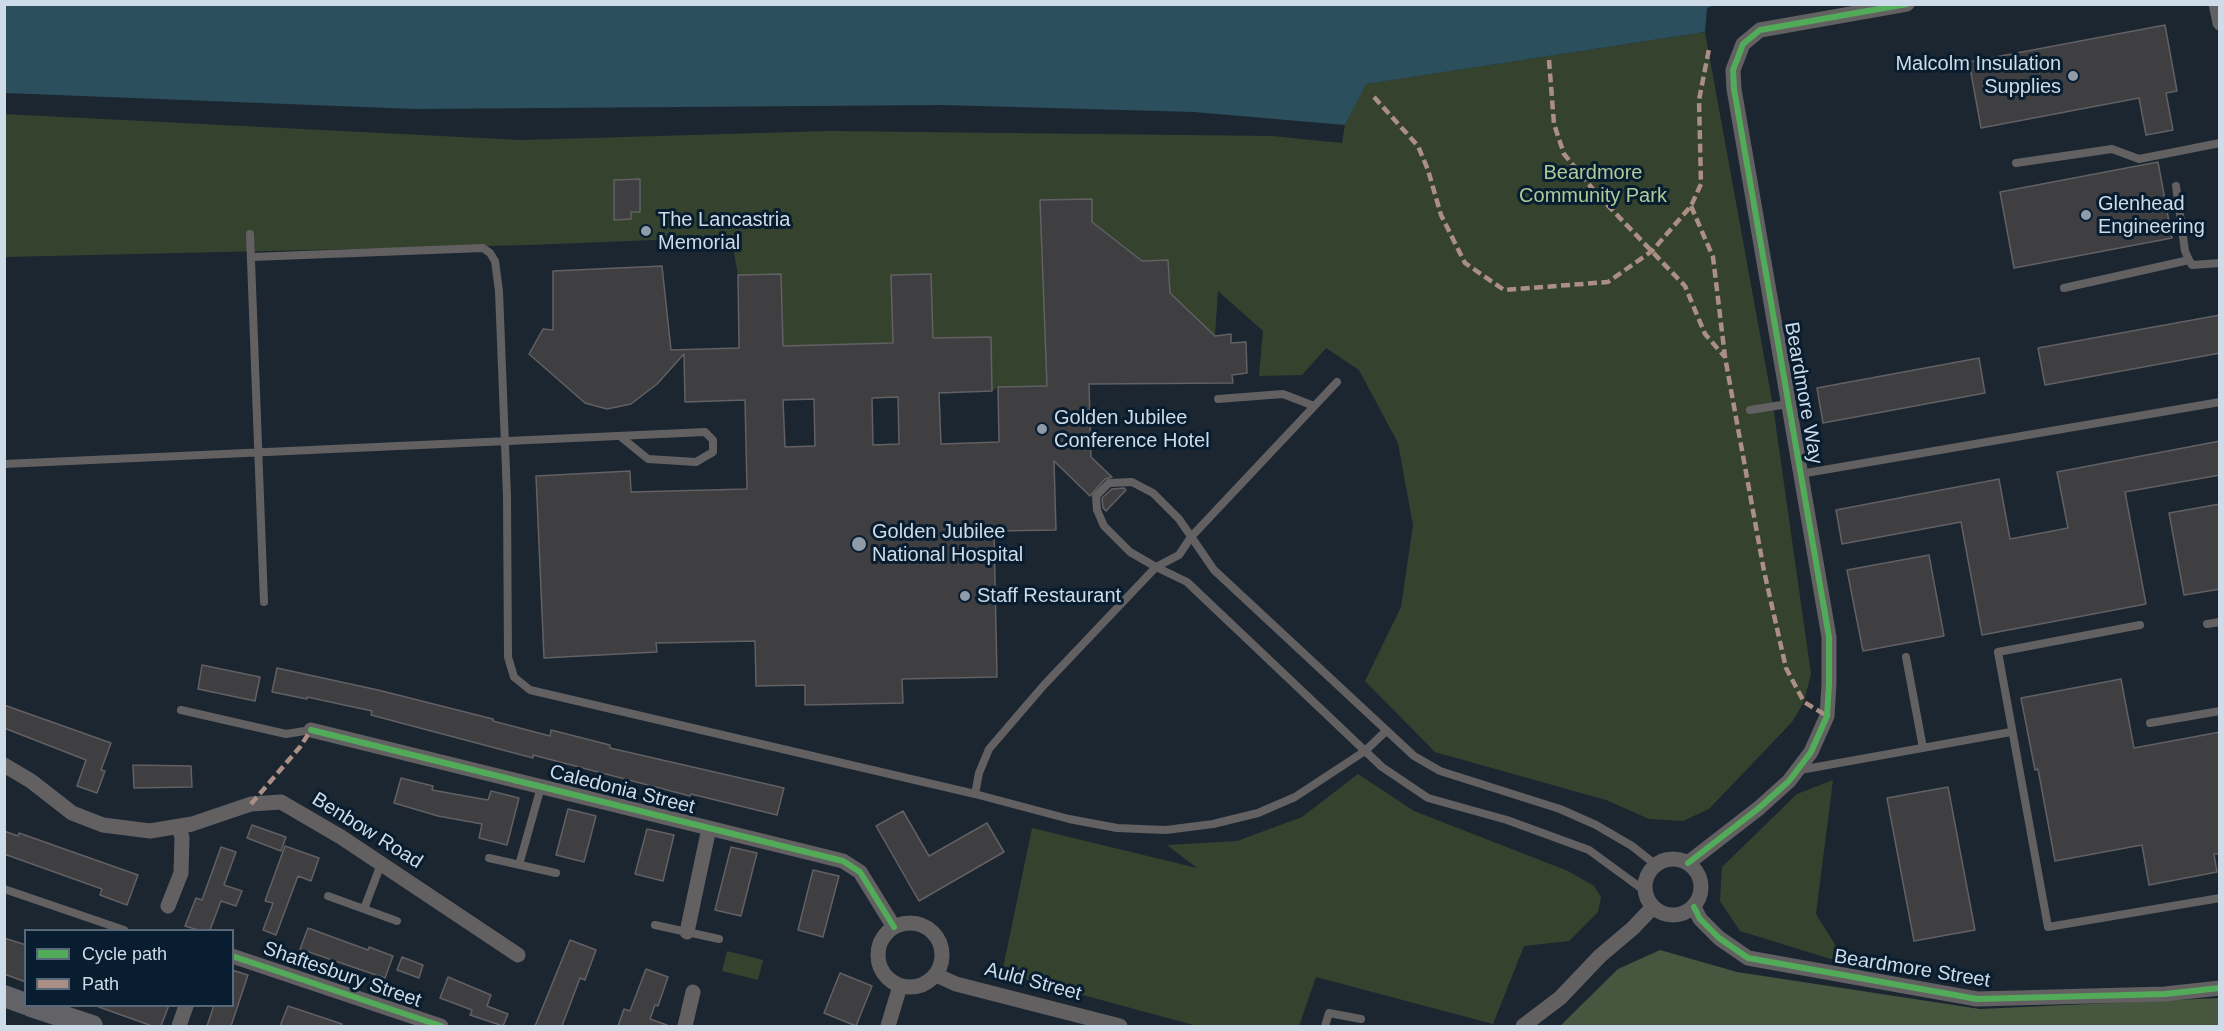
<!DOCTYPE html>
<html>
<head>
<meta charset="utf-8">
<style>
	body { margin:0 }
	#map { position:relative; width:2224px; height:1031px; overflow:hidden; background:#1b2631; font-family:Helvetica,sans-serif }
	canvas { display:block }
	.frame { position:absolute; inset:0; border:6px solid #cedbe8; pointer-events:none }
	.legend { position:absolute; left:24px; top:929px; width:210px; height:78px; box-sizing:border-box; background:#081d30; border:2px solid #57697a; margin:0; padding:8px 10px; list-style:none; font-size:18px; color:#cedbe8 }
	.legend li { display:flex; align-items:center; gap:12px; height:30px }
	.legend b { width:30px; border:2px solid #57697a }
</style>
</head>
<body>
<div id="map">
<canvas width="2224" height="1031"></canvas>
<div class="frame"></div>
<ul class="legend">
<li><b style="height:8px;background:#51ab58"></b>Cycle path</li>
<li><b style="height:8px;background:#ac8f84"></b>Path</li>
</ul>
</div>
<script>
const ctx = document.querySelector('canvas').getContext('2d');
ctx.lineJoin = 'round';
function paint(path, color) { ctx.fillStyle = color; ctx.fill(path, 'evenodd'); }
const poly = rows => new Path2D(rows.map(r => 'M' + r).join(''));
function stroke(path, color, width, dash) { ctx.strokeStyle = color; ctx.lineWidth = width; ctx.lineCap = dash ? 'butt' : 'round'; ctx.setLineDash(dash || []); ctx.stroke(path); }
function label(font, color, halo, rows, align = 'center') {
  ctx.font = font + ' Helvetica,sans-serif'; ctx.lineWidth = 6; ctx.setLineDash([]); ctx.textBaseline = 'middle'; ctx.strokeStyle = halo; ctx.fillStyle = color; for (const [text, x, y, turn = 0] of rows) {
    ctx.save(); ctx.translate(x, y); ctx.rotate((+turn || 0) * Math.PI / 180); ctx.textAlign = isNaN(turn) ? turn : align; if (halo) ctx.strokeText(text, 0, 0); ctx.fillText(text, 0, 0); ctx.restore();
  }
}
paint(poly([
	[1705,32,1773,406,1811,674,1804,702,1792,722,1709,809,1683,821,1649,819,1606,800,1435,752,1365,681,1401,607,1413,525,1398,443,1359,370,1326,348,1302,375,1259,376,1263,331,1218,291,1215,336,1170,293,1168,260,1142,261,1092,222,1092,199,1040,201,1047,386,998,387,992,391,990,337,933,338,931,274,891,275,893,343,783,346,781,274,738,275,731,237,528,245,5,257,4,114,521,140,829,131,1272,136,1342,143,1345,125,1365,84],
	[1358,774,1414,811,1568,871,1594,886,1601,897,1598,912,1569,941,1524,946,1493,1024,1316,977,1299,1026,1197,1026,1002,973,1032,828,1197,868,1167,845,1237,841,1302,817],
	[1833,780,1816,914,1847,964,1740,931,1720,901,1722,867,1797,794],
	[727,951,763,960,758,980,722,971]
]), '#35432e');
paint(poly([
	[1660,950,1737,972,1980,1009,2220,998,2219,1026,1560,1026,1618,969]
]), '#46563f');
paint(poly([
	[5,4,1715,4,1715,5,1707,8,1705,32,1366,84,1345,125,1194,112,943,105,415,109,5,93]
]), '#2c4f5e');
const building = poly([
	[2165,25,2177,91,2166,93,2173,130,2146,135,2139,98,1981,128,1969,62,2165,25],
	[2158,162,2172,238,2014,268,2000,192,2158,162],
	[640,179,640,212,631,212,631,219,614,220,614,180,640,179],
	[1092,199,1092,222,1142,261,1168,260,1170,293,1215,336,1231,334,1231,343,1246,342,1247,373,1232,375,1233,383,1089,384,1091,457,1112,477,1105,479,1090,496,1054,461,1056,530,994,531,997,677,902,679,903,703,805,705,805,685,756,686,755,641,656,643,657,652,544,658,536,476,630,471,631,492,747,489,745,400,685,402,684,354,657,384,631,404,607,409,585,403,529,354,543,329,553,330,553,271,662,266,671,350,739,348,738,275,781,274,783,346,893,343,891,275,931,274,933,338,991,337,992,391,939,393,941,444,999,442,998,387,1047,386,1040,200,1092,199],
	[898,397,899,444,873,445,872,398,898,397],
	[814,399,815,446,785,447,783,400,814,399],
	[2220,315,2220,353,2045,385,2038,348,2220,315],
	[1979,358,1985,393,1823,423,1817,388,1979,358],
	[2220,441,2220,475,2125,492,2146,604,1982,635,1961,522,1842,544,1836,510,1999,479,2010,539,2068,528,2057,472,2220,441],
	[1124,488,1126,490,1106,511,1103,508,1102,498,1112,489,1124,488],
	[2220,504,2220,589,2184,595,2169,513,2220,504],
	[1929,555,1944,636,1863,651,1847,570,1929,555],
	[202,665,260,677,255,701,198,689,202,665],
	[277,668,378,690,493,719,493,721,550,736,551,730,610,745,610,748,784,788,777,815,691,794,690,796,533,755,533,758,499,749,371,715,372,711,307,697,307,699,272,692,277,668],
	[2121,679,2134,748,2220,732,2220,854,2214,854,2217,872,2149,885,2142,845,2055,861,2038,769,2035,770,2021,698,2121,679],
	[4,705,111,743,101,770,105,771,97,793,77,786,86,760,4,728,4,705],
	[133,765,191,766,192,787,134,788,133,765],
	[401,778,433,786,432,790,488,800,491,791,519,798,507,845,479,838,482,824,438,816,394,803,401,778],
	[1948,787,1975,930,1914,941,1887,798,1948,787],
	[568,809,596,816,584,862,556,855,568,809],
	[903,811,929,856,987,823,1004,852,919,901,876,826,903,811],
	[252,825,286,837,281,851,247,838,252,825],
	[647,829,674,835,663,881,635,874,647,829],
	[4,831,18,836,19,833,138,875,127,905,100,895,102,889,4,854,4,831],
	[285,846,319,858,311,881,298,876,276,935,263,930,273,903,265,901,285,846],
	[221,847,236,852,224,885,242,891,236,906,221,901,210,930,198,930,185,926,196,898,202,900,221,847],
	[731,847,757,853,741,916,715,910,731,847],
	[813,870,839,876,823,937,798,930,813,870],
	[308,928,368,950,369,947,393,956,385,978,300,949,308,928],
	[4,938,26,945,26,982,4,974,4,938],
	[570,940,596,950,585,980,580,978,562,1026,535,1026,570,940],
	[402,957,423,965,419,978,397,970,402,957],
	[646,969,668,977,658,1006,655,1005,650,1019,667,1025,667,1026,618,1026,624,1009,630,1011,646,969],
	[232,970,248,975,231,1026,207,1026,214,1005,232,1005,232,970],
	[840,973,872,986,856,1026,824,1013,840,973],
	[448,977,491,995,487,1006,508,1014,503,1026,470,1015,472,1010,440,998,448,977],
	[99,1005,169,1005,161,1026,152,1026,99,1007,99,1005],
	[288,1006,342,1024,341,1026,280,1026,288,1006]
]);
paint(building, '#3f3e41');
stroke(building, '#626063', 1.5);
stroke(poly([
	[2016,163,2112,149,2139,159,2220,143],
	[2176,186,2185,251,2189,260,2192,265,2220,263],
	[250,234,264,602],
	[252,257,483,248,490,253,495,261,499,291,507,496,508,657,514,677,530,690,975,794,1069,819,1117,828,1166,830,1213,824,1258,813,1295,797,1365,751,1386,731],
	[2064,288,2189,260],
	[1218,399,1283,394,1314,406],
	[1750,410,1788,404],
	[4,464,705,432,713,440,713,452,696,462,648,459,621,437],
	[1800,474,2220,402],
	[2207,624,2220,622],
	[2140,625,1998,652,2048,927,2220,898],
	[1906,657,1923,748],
	[181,710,286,734,311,730],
	[2150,723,2220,711],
	[1800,770,2011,732],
	[975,794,979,773,989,749,1044,685,1156,567,1179,555,1191,537,1337,382],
	[489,858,556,873],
	[519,865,541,787],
	[4,889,124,930],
	[1645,891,1589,850,1507,820,1428,798,1382,767,1187,582,1156,567,1130,552,1104,526,1097,510,1096,496,1109,483,1132,482,1153,493,1179,519,1214,570,1414,756,1440,771,1560,809,1596,825,1632,846,1656,865],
	[328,896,397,921],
	[364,909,381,864],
	[655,925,719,939],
	[1325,1026,1329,1013,1361,1019]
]), '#636062', 8);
stroke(poly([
	[2216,4,2220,23],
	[311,730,843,861,860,872,894,927],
	[4,765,31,781,72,813,103,825,150,831,192,824,251,804,281,802,341,837,518,955],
	'1645 887a28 28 0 1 1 56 0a28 28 0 1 1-56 0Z',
	[1688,863,1759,808,1789,781,1811,752,1827,716,1829,684,1829,637,1734,89,1733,70,1743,44,1760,30,1907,4],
	[168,906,181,873,182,838,179,826],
	[1694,907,1700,919,1719,938,1748,958,1977,999,2165,994,2220,988],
	'878 955a32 32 0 1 1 64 0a32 32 0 1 1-64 0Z',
	[687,932,709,828],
	[232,956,441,1026],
	[936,975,956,984,1120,1026],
	[179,1026,186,1006],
	[685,1026,693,992],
	[888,1026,900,986],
	[1523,1026,1560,998,1600,956,1633,928,1653,907]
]), '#636062', 15);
stroke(poly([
	[4,996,26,1004],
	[31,1006,92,1026]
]), '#626267', 22);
stroke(poly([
	[1549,60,1554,124,1564,154,1596,193,1685,286,1705,334,1725,357],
	[1374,97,1418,146,1428,170,1441,215,1465,263,1504,290,1608,282,1652,251,1691,206,1701,184,1699,100,1709,49],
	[1691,206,1713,257,1725,357,1764,571,1786,668,1804,702,1827,716],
	[251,804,300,747,311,730]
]), '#ac8f84', 4.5, [9, 4.5]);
stroke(poly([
	[311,730,843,861,860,872,894,927],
	[1688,863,1759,808,1789,781,1811,752,1827,716,1829,684,1829,637,1734,89,1733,70,1743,44,1760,30,1907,4],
	[1694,907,1700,919,1719,938,1748,958,1977,999,2165,994,2220,988],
	[232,956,441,1026]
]), '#51ab58', 6);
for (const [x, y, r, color] of [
	[2073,76,6,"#8f9ca8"],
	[2086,215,6,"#8f9ca8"],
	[646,231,6,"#8f9ca8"],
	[1042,429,6,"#8f9ca8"],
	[859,544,8,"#8f9ca8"],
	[965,596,6,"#8f9ca8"]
]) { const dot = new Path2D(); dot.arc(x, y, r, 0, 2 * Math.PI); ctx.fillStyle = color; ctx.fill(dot); stroke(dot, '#081d30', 2); }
label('20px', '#cedbe8', '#081d30', [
	["Malcolm Insulation",2061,64,"right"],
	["Supplies",2061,87,"right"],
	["Glenhead",2098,204],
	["Engineering",2098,227],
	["The Lancastria",658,220],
	["Memorial",658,243],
	["Golden Jubilee",1054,418],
	["Conference Hotel",1054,441],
	["Golden Jubilee",872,532],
	["National Hospital",872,555],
	["Staff Restaurant",977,596]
], 'left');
label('20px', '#adcc97', '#081d30', [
	["Beardmore",1593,173],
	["Community Park",1593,196]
]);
label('20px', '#cedbe8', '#081d30', [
	["Beardmore Way",1803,393,80],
	["Caledonia Street",622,790,14],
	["Benbow Road",367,831,32],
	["Beardmore Street",1912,969,9],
	["Shaftesbury Street",342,975,19],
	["Auld Street",1033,982,15]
]);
</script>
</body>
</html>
